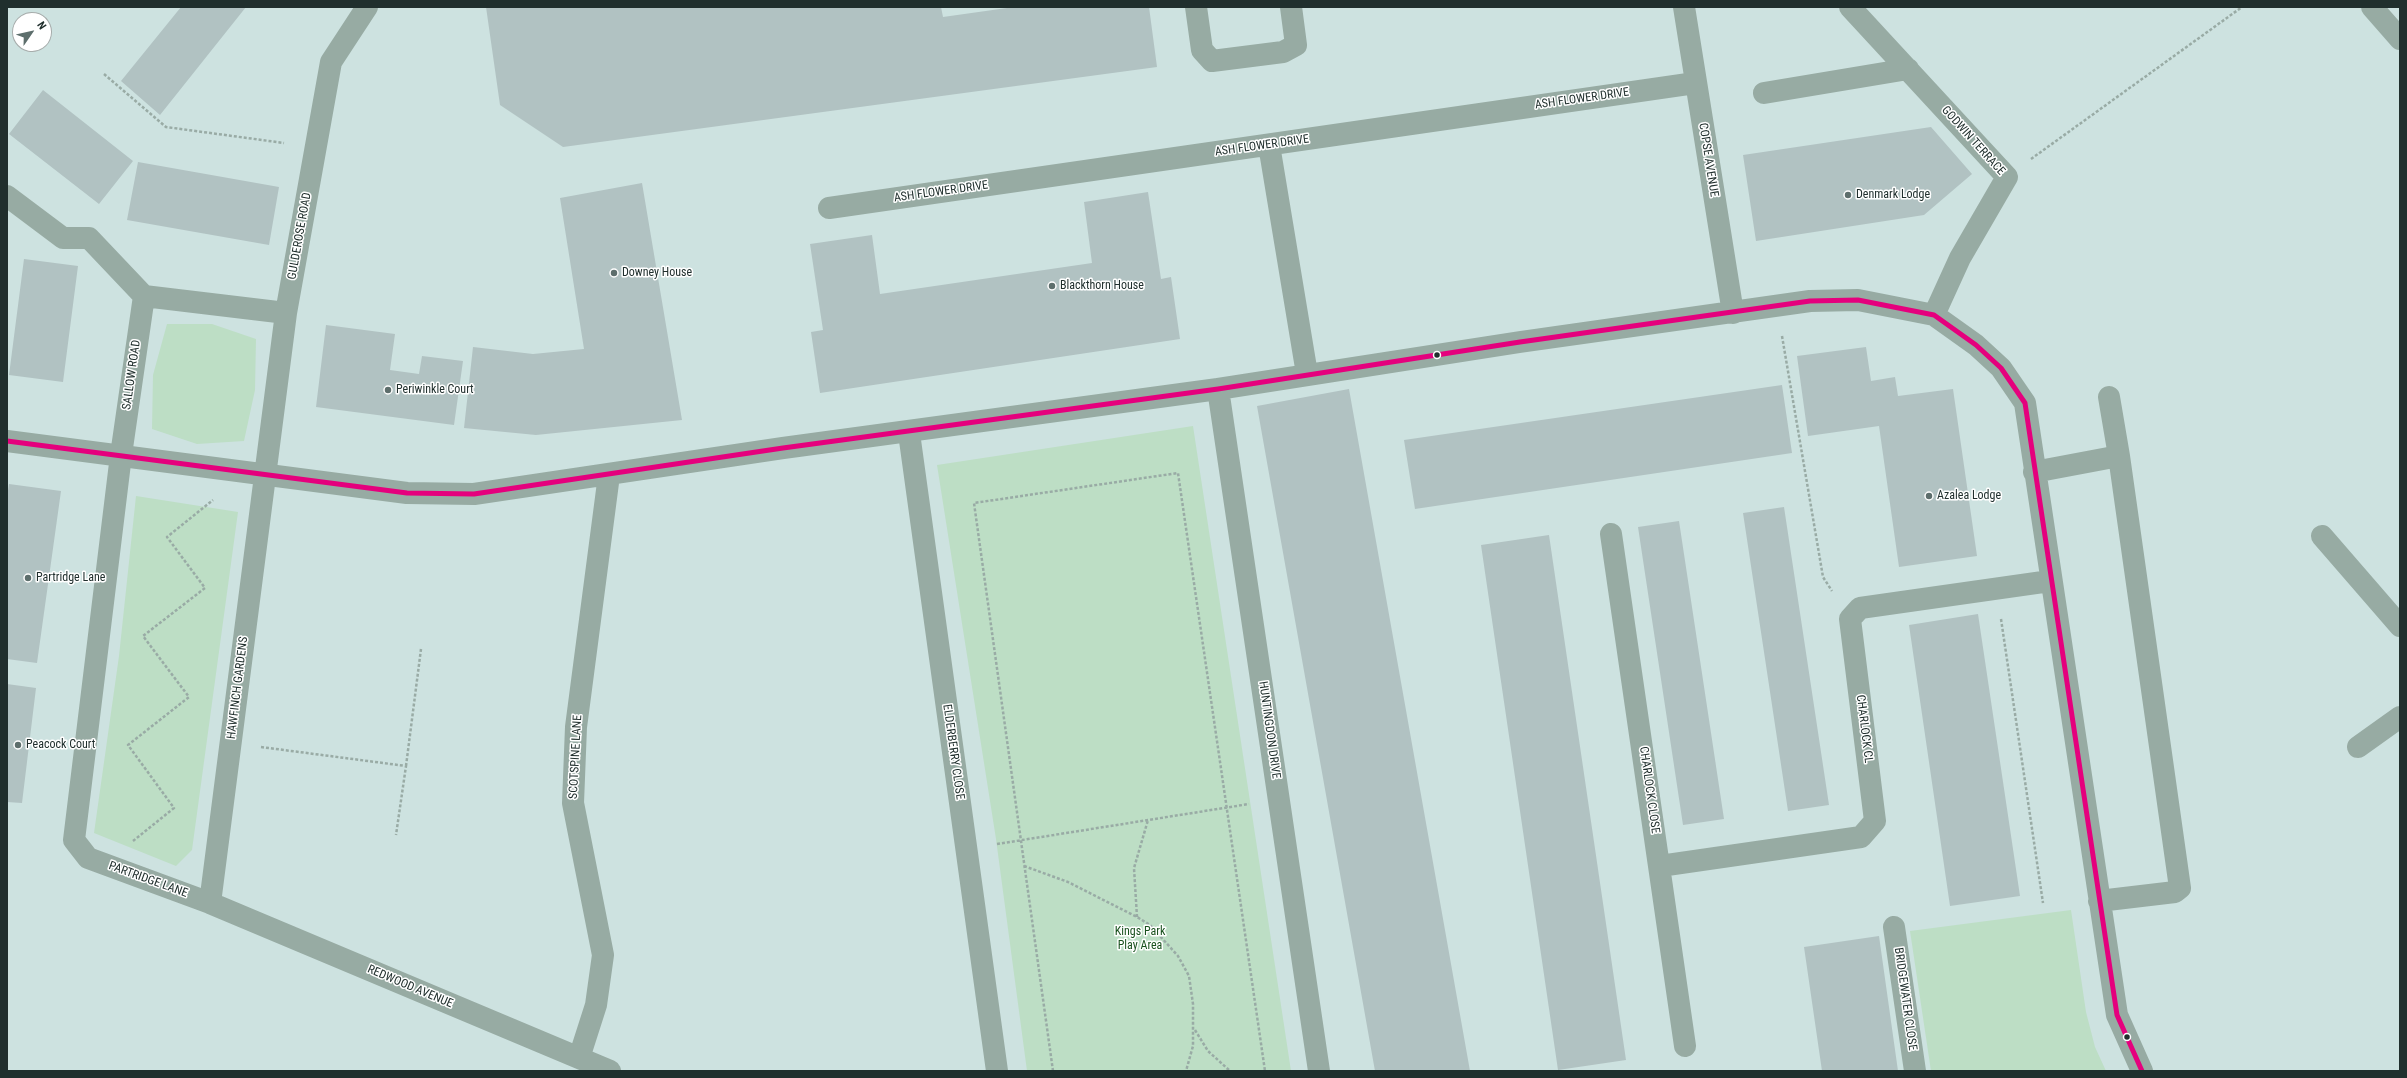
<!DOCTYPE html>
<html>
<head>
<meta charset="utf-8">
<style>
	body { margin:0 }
	#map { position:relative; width:2407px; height:1078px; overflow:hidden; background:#cde2e0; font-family:"Roboto Condensed",sans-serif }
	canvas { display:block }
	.frame { position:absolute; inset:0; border:8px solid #202f2d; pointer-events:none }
	.north { position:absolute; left:12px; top:12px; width:40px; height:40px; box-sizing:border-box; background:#fff; border:1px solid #a6acab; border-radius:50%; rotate:56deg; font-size:11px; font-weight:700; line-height:16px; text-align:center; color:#202f2d }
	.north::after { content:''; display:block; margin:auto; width:14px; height:18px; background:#5d6e6c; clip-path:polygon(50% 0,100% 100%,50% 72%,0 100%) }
</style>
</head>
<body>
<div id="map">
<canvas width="2407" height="1078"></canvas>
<div class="frame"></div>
<div class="north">N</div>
</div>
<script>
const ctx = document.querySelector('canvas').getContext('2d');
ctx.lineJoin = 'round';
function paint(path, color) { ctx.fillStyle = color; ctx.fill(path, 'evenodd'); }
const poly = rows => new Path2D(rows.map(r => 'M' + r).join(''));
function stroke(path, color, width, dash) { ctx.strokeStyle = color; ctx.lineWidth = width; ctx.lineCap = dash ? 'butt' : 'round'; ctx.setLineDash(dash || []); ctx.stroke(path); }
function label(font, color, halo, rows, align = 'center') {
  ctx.font = font + ' "Roboto Condensed",sans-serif'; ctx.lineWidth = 3; ctx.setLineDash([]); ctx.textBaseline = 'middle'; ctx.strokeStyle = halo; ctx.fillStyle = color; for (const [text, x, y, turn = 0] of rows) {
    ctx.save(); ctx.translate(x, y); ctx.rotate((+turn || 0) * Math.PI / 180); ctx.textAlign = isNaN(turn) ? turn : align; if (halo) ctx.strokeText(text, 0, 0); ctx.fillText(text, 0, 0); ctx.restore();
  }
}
paint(poly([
	[167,324,212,324,256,339,255,390,244,441,197,444,152,429,153,375],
	[1193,426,1291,1071,1027,1071,996,839,937,465],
	[136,496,238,512,192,850,176,866,94,833,119,656],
	[2071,910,2086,1012,2095,1047,2106,1071,1931,1071,1910,931]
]), '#bddec5');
paint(poly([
	[181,7,246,7,160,115,121,81],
	[486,7,941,7,943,17,1014,7,1149,7,1157,67,563,147,500,105],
	[43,90,133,161,99,204,9,134],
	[1931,127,1972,174,1924,215,1756,241,1743,155],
	[138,162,279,187,269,245,127,220],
	[642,183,682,420,536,435,464,428,473,347,533,354,584,349,560,198],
	[1148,192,1161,279,1171,277,1180,339,820,393,811,332,823,330,810,244,872,235,880,294,1092,263,1084,202],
	[24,259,78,266,63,382,9,375],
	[326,325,395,334,390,370,419,374,422,356,463,361,454,425,316,407],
	[1866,347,1871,381,1895,377,1898,396,1953,389,1977,556,1899,567,1879,426,1808,436,1797,356],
	[1782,385,1792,453,1415,509,1404,440],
	[1349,389,1470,1071,1375,1071,1257,406],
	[9,484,61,491,37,663,7,659,7,497],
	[1784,507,1829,805,1788,811,1743,513],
	[1679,521,1724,819,1683,825,1638,527],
	[1549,535,1626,1060,1558,1070,1481,545],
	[1978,614,2020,896,1950,906,1909,625],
	[7,684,36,688,22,803,7,802],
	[1879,936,1898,1071,1822,1071,1804,947]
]), '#b1c2c2');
stroke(poly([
	[104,74,166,127,284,143],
	[2031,159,2242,7],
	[1782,336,1823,577,1832,591],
	[2001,619,2043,903],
	[261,747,406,766,396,835],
	[406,766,421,649],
	[133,841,174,808,128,745,189,697,143,636,205,588,167,537,213,500],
	[997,844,1249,804],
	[1024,866,1068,882,1137,917,1150,925,1178,956,1189,976,1193,1004,1193,1046,1186,1071],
	[1137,917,1134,868,1148,820],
	[1195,1030,1208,1051,1230,1071],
	[1053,1071,974,503,1178,473,1265,1071]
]), '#99aba5', 2.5, [3, 2]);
stroke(poly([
	[1196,7,1202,50,1212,61,1283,52,1296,45,1291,7],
	[1684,7,1733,313],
	[1850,7,2007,177,1960,258,1934,315],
	[2372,7,2400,39],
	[1764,93,1908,69],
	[1269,145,1307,374],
	[7,196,63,238,89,238,144,296],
	[829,208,1695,83],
	[286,313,144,296,121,455,74,840,88,858,210,903,610,1071],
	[1218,389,1319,1071],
	[909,433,997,1071],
	[7,441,407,493,474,494,783,448,1218,389,1520,342,1810,301,1858,300,1934,315,1976,345,2001,368,2025,403,2117,1015,2142,1071],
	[2034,472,2119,456,2109,397],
	[1611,534,1685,1046],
	[2322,536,2400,626],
	[2358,747,2400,717],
	[1660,866,1861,837,1875,821,1850,619,1860,608,2050,581],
	[2099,901,2175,892,2180,888,2119,456],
	[210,903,286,313,331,62,367,7],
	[1894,927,1915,1071],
	[579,1058,596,1005,603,955,573,803,576,727,609,475]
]), '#97aba3', 22);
stroke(poly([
	[7,441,407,493,474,494,783,448,1218,389,1520,342,1810,301,1858,300,1934,315,1976,345,2001,368,2025,403,2117,1015,2142,1071]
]), '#e5007d', 5);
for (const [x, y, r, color] of [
	[1848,195,4,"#5d6e6c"],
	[614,273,4,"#5d6e6c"],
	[1052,286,4,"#5d6e6c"],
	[1437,355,3.5,"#202f2d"],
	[388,390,4,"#5d6e6c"],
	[1929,496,4,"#5d6e6c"],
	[28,578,4,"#5d6e6c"],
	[18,745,4,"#5d6e6c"],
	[2127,1037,3.5,"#202f2d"]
]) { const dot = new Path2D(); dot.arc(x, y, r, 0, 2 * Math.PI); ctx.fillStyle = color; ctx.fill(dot); stroke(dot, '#fff', 1.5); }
label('12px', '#202f2d', '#fff', [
	["ASH FLOWER DRIVE",1582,99,-8],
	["GODWIN TERRACE",1973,141,48],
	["ASH FLOWER DRIVE",1262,146,-8],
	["COPSE AVENUE",1708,160,81],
	["ASH FLOWER DRIVE",941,192,-8],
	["GULDEROSE ROAD",300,236,-80],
	["SALLOW ROAD",132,375,-82],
	["HAWFINCH GARDENS",238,688,-83],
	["CHARLOCK CL",1864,729,83],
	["HUNTINGDON DRIVE",1269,730,82],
	["ELDERBERRY CLOSE",953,752,82],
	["SCOTSPINE LANE",576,757,-87],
	["CHARLOCK CLOSE",1649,790,82],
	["PARTRIDGE LANE",148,880,20],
	["REDWOOD AVENUE",410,987,23],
	["BRIDGEWATER CLOSE",1905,999,82]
]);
label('12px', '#202f2d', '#fff', [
	["Denmark Lodge",1856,195],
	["Downey House",622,273],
	["Blackthorn House",1060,286],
	["Periwinkle Court",396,390],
	["Azalea Lodge",1937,496],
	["Partridge Lane",36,578],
	["Peacock Court",26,745]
], 'left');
label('12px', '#19511e', '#fff', [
	["Kings Park",1140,932],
	["Play Area",1140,946]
]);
</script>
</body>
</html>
